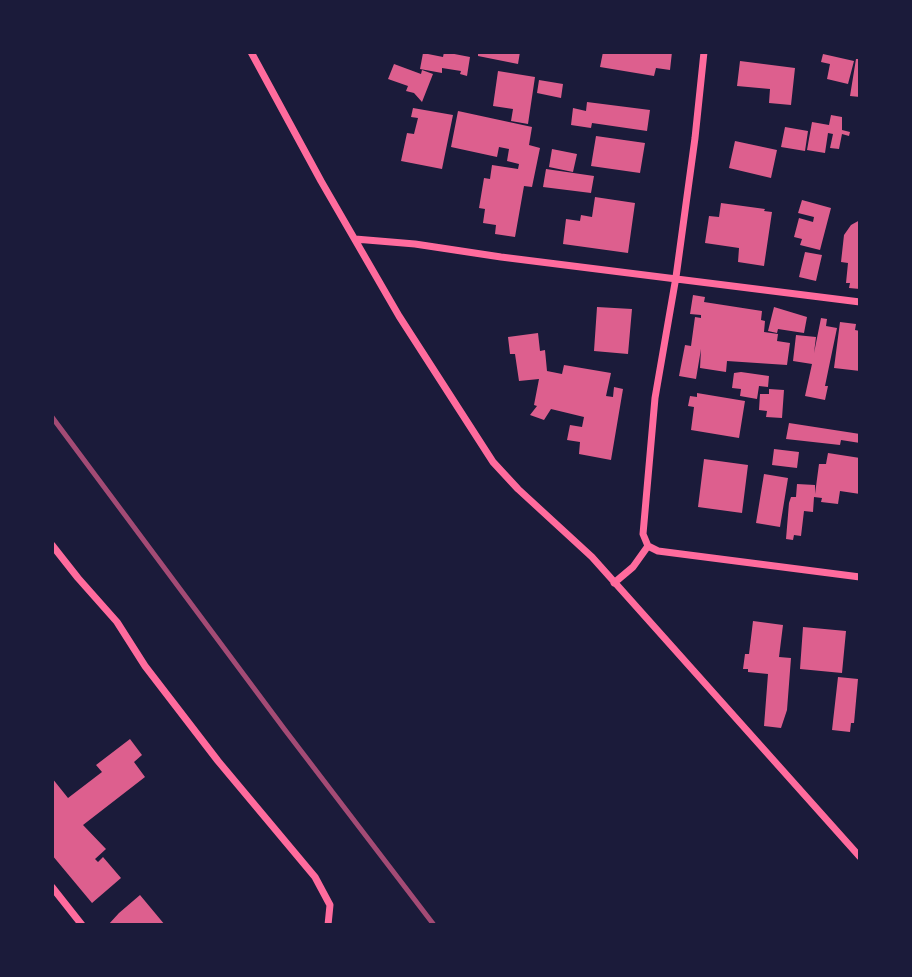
<!DOCTYPE html>
<html>
<head>
<meta charset="utf-8">
<style>
	body { margin:0 }
	#map { position:relative; width:912px; height:977px; overflow:hidden; background:#1b1b3a; font-family:Arial,sans-serif }
	canvas { display:block }
	.frame { position:absolute; inset:0; border:54px solid #1b1b3a; pointer-events:none }
</style>
</head>
<body>
<div id="map">
<canvas width="912" height="977"></canvas>
<div class="frame"></div>
</div>
<script>
const ctx = document.querySelector('canvas').getContext('2d');
ctx.lineJoin = 'round';
function paint(path, color) { ctx.fillStyle = color; ctx.fill(path, 'evenodd'); }
const poly = rows => new Path2D(rows.map(r => 'M' + r).join(''));
function stroke(path, color, width, dash) { ctx.strokeStyle = color; ctx.lineWidth = width; ctx.lineCap = dash ? 'butt' : 'round'; ctx.setLineDash(dash || []); ctx.stroke(path); }
paint(poly([
	[444,52,470,57,467,76,460,74,461,71,442,68,442,73,420,69,423,53,443,57],
	[478,52,520,52,518,64,478,56],
	[603,52,672,52,670,70,656,68,654,76,600,67],
	[823,54,854,61,848,84,827,79,830,64,821,62],
	[856,59,860,59,860,97,850,96],
	[740,61,795,68,791,105,769,103,770,89,737,86],
	[394,64,421,74,422,70,433,74,422,102,414,93,406,91,408,86,388,79],
	[498,71,535,77,528,124,511,121,513,109,493,106],
	[539,80,563,84,561,98,537,93],
	[587,102,650,110,647,131,592,123,591,128,571,125,573,108,586,111],
	[413,108,453,115,442,169,401,161,407,133,414,134,418,118,411,117],
	[458,111,532,127,529,145,540,148,532,187,524,186,515,237,495,234,496,225,483,223,485,209,479,208,484,178,490,179,492,165,518,169,519,164,507,161,509,149,499,147,497,157,451,147],
	[831,115,842,117,842,130,850,132,849,136,842,134,839,149,830,148,833,134,828,133,825,153,807,150,812,122,829,125],
	[785,127,808,131,805,151,781,147],
	[596,136,645,143,640,173,591,166],
	[735,141,777,150,771,178,729,168],
	[552,149,577,154,573,172,549,167],
	[546,169,594,176,591,193,543,187],
	[595,197,635,203,628,253,563,244,566,219,580,221,581,215,592,217],
	[802,200,831,208,820,250,800,245,802,239,794,237,799,218,813,222,814,217,798,213],
	[721,203,765,209,764,211,772,212,764,266,738,262,739,248,705,243,709,216,719,217],
	[860,220,860,289,849,288,850,283,846,283,848,263,841,262,844,235,851,225],
	[805,252,822,255,816,281,799,277],
	[693,295,705,297,704,302,762,311,761,320,765,321,764,332,778,334,777,341,790,343,787,365,727,361,726,372,700,368,701,349,696,379,679,376,685,345,691,346,695,317,701,318,701,315,690,314],
	[597,307,632,309,628,354,594,351],
	[774,307,807,317,804,333,778,329,777,333,768,331],
	[821,318,827,319,826,326,837,328,825,386,828,386,825,400,805,396,812,364,793,361,796,335,816,337,814,353],
	[840,322,856,324,855,330,860,331,860,371,834,368],
	[538,333,540,351,545,350,547,371,562,374,564,365,611,373,606,396,613,397,614,387,623,389,611,460,579,454,580,442,567,440,570,425,582,427,584,417,551,409,544,420,530,415,537,406,534,405,539,379,519,381,515,354,510,354,508,337],
	[741,372,769,376,768,387,759,386,757,399,740,396,741,389,732,388,734,373],
	[769,389,784,390,782,418,766,417,767,411,759,410,760,394,769,394],
	[697,393,745,401,739,438,691,430,694,407,688,406,690,396,697,397],
	[789,423,860,434,860,443,841,440,840,445,786,439],
	[774,449,799,452,797,468,772,465],
	[828,453,860,458,860,494,840,491,838,504,821,502,822,498,814,497,813,512,804,511,801,536,794,535,793,540,786,539,789,503,791,497,796,497,797,484,815,485,815,494,819,464,826,464],
	[704,459,748,465,742,513,698,507],
	[764,474,788,478,780,527,756,523],
	[753,621,783,625,779,657,791,658,787,710,781,728,764,726,768,674,748,672,748,669,743,669,745,654,749,654],
	[803,627,846,631,842,673,800,669],
	[838,677,858,679,854,723,851,723,850,732,832,730],
	[130,739,142,755,134,762,145,777,83,825,106,849,95,859,98,862,103,857,121,878,92,903,52,855,52,778,68,798,102,772,96,765],
	[140,895,165,925,108,925,119,913]
]), '#dd5f8e');
stroke(poly([
	[251,52,321,181,399,316,493,462,518,489,592,557,860,857],
	[355,239,415,244,501,257,860,302],
	[52,545,78,578,117,622,145,666,218,761,315,877,330,905,328,925],
	[648,546,658,551,860,577],
	[614,583,633,567,648,546,643,534,655,398,676,277,695,138,704,52],
	[52,887,82,925]
]), '#ff6b9d', 7);
stroke(poly([
	[52,417,285,730,434,925]
]), '#a44b75', 5);
</script>
</body>
</html>
